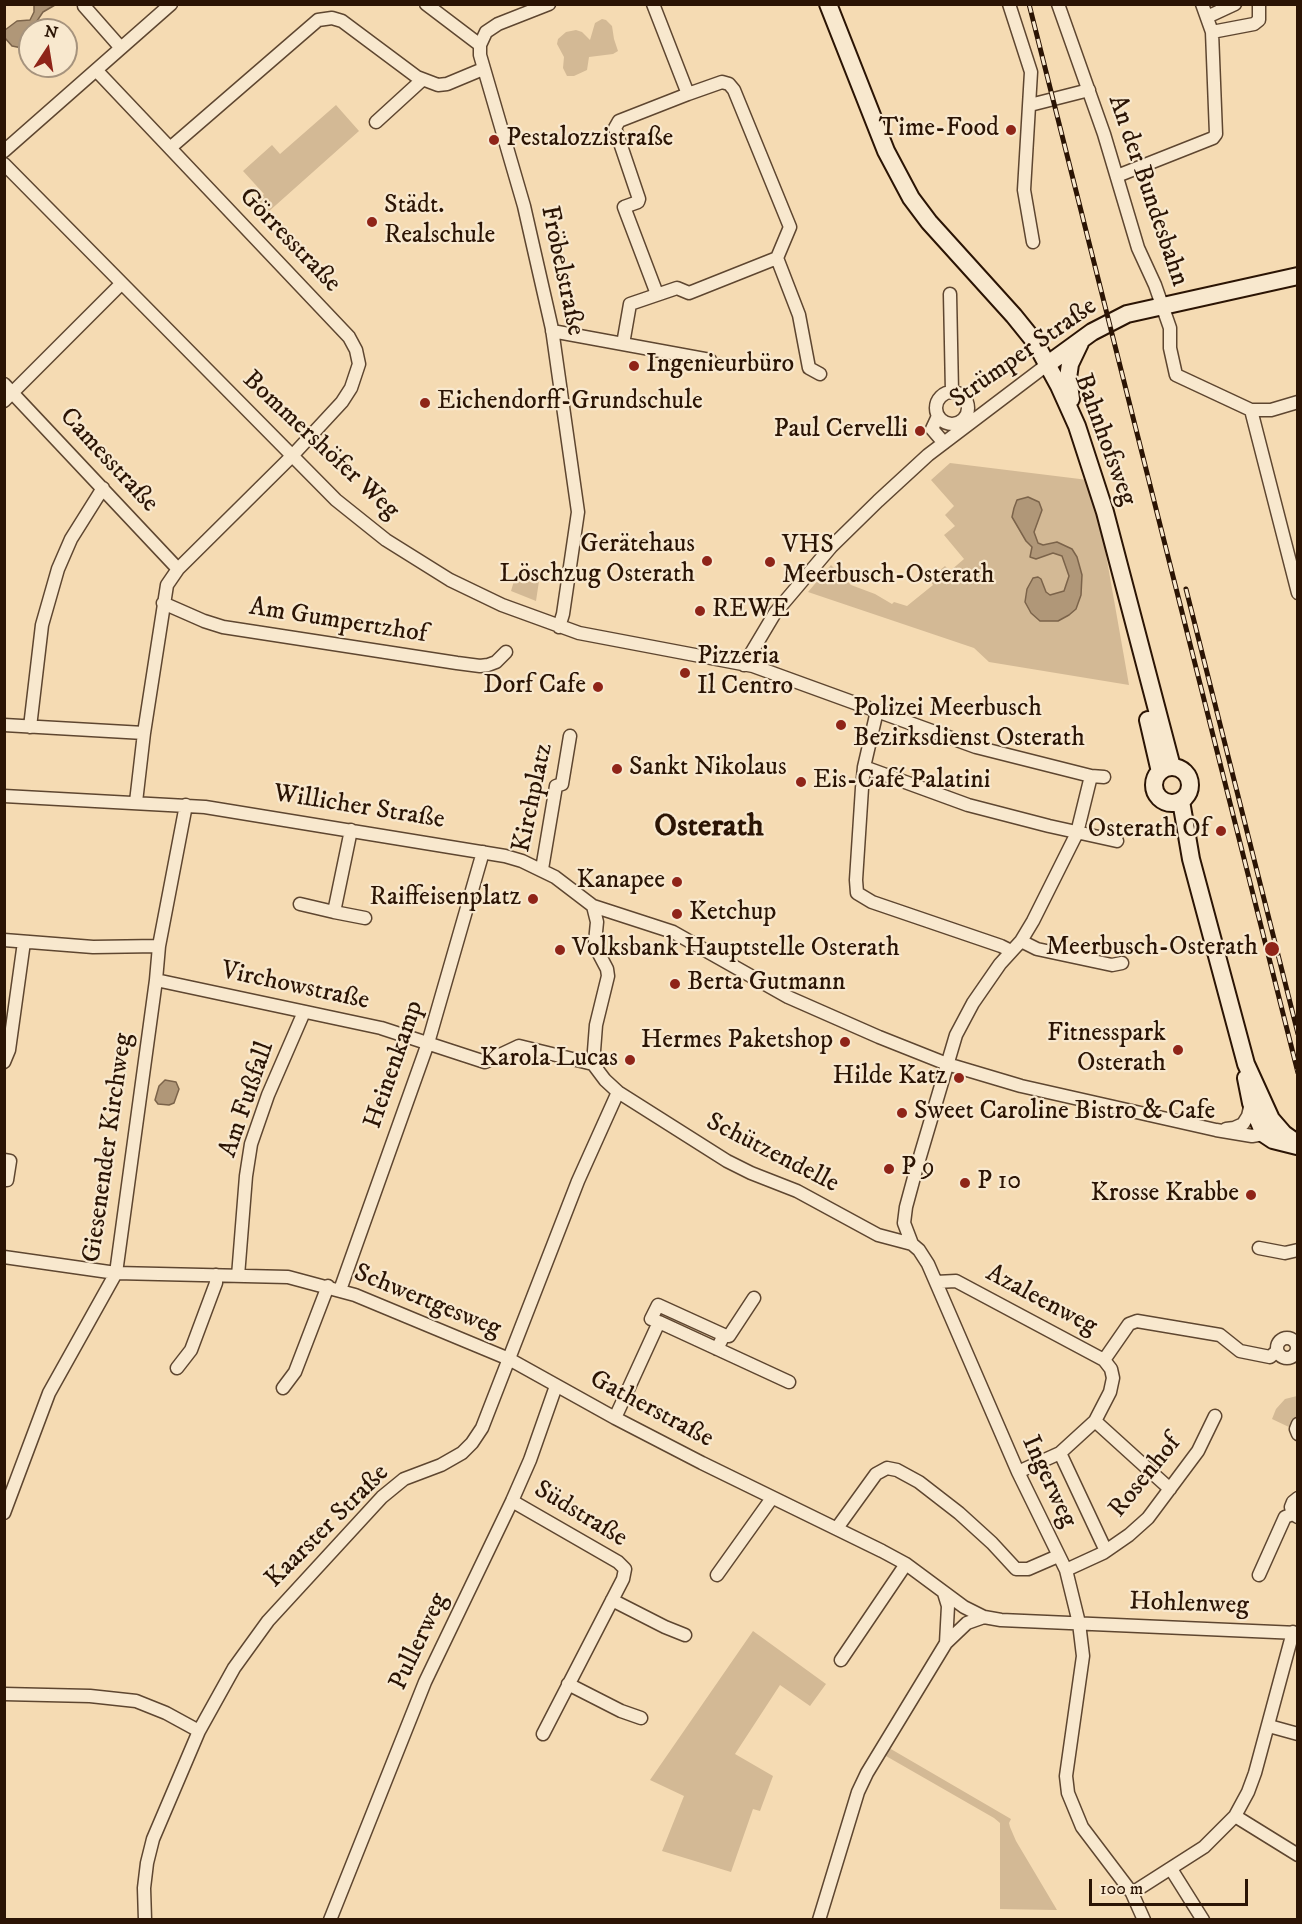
<!DOCTYPE html>
<html>
<head>
<meta charset="utf-8">
<style>
	body { margin:0 }
	#map { position:relative; width:1302px; height:1924px; overflow:hidden; background:#f5dbb3; font-family:"IM FELL DW Pica",serif }
	canvas { display:block }
	.frame { position:absolute; inset:0; border:6px solid #2b1404; pointer-events:none }
	.north { position:absolute; left:18px; top:18px; width:60px; height:60px; box-sizing:border-box; background:#f8e8ce; border:2px solid #a6937d; border-radius:50%; rotate:12deg; font-size:16px; font-weight:700; line-height:24px; text-align:center; color:#2b1404 }
	.north::after { content:''; display:block; margin:auto; width:21px; height:27px; background:#8f2418; clip-path:polygon(50% 0,100% 100%,50% 72%,0 100%) }
	.scale { position:absolute; left:1089px; top:1879px; width:159px; height:27px; box-sizing:border-box; border:3px solid #2b1404; border-top:0; padding-left:8px; font-size:18px; line-height:21px; white-space:nowrap; color:#2b1404; -webkit-text-stroke:4px #f8e8ce; paint-order:stroke }
</style>
</head>
<body>
<div id="map">
<canvas width="1302" height="1924"></canvas>
<div class="frame"></div>
<div class="north">N</div>
<div class="scale">100 m</div>
</div>
<script>
const ctx = document.querySelector('canvas').getContext('2d');
ctx.lineJoin = 'round';
function paint(path, color) { ctx.fillStyle = color; ctx.fill(path, 'evenodd'); }
const poly = rows => new Path2D(rows.map(r => 'M' + r).join(''));
function stroke(path, color, width, dash) { ctx.strokeStyle = color; ctx.lineWidth = width; ctx.lineCap = dash ? 'butt' : 'round'; ctx.setLineDash(dash || []); ctx.stroke(path); }
function label(font, color, halo, rows, align = 'center') {
  ctx.font = font + ' "IM FELL DW Pica",serif'; ctx.lineWidth = 4.5; ctx.setLineDash([]); ctx.textBaseline = 'middle'; ctx.strokeStyle = halo; ctx.fillStyle = color; for (const [text, x, y, turn = 0] of rows) {
    ctx.save(); ctx.translate(x, y); ctx.rotate((+turn || 0) * Math.PI / 180); ctx.textAlign = isNaN(turn) ? turn : align; if (halo) ctx.strokeText(text, 0, 0); ctx.fillText(text, 0, 0); ctx.restore();
  }
}
paint(poly([
	[602,19,606,20,612,26,614,39,618,51,613,54,589,57,587,70,574,76,567,76,563,68,564,57,557,44,558,39,566,32,576,30,582,32,590,40,595,23],
	[336,105,359,131,267,213,256,201,264,194,243,171,272,145,280,154],
	[950,463,1088,480,1099,515,1129,685,989,662,974,648,808,592,831,565,851,585,875,594,892,604,894,602,907,606,933,585,929,579,945,566,950,571,964,559,944,535,955,526,945,515,954,506,931,480],
	[519,578,539,581,536,601,511,591,514,581],
	[1297,1396,1297,1415,1293,1421,1291,1428,1272,1419,1276,1409,1285,1399],
	[753,1631,826,1684,810,1706,780,1685,735,1754,773,1776,760,1811,753,1809,731,1872,662,1851,684,1796,650,1780],
	[884,1745,1011,1819,1009,1823,1010,1827,1016,1841,1057,1910,1000,1909,1000,1823,994,1818,879,1752]
]), '#d3b995');
const water = poly([
	[34,5,55,5,43,12,37,21,38,30,30,30,29,44,22,48,12,46,5,38,5,30,17,21,30,20,34,12,34,5],
	[1028,497,1039,502,1042,510,1034,532,1038,543,1043,545,1057,542,1072,549,1077,557,1082,575,1081,595,1076,609,1069,615,1058,621,1040,621,1031,613,1025,602,1027,589,1033,578,1038,577,1041,579,1046,592,1050,595,1064,591,1069,576,1062,556,1053,553,1036,559,1030,557,1032,547,1026,541,1012,517,1014,508,1017,500,1028,497],
	[165,1080,176,1082,179,1089,174,1103,169,1105,158,1104,155,1100,159,1086,165,1080]
]);
paint(water, '#b09778');
stroke(water, '#7b634a', 1.5);
const minor = poly([
	[426,4,480,45],
	[549,4,498,24,486,32,480,45,480,55,524,206,552,329,578,512,563,614,559,627],
	[653,4,688,94,722,82,729,84,734,90,790,227,777,258,799,315,809,368,820,374],
	[1009,4,1031,72,1024,190,1033,242],
	[1058,4,1104,134,1138,248,1155,285,1170,328,1170,348,1176,375,1251,410,1298,593],
	[84,6,121,48],
	[1207,17,1235,4],
	[1212,32,1254,24,1259,20,1259,4],
	[96,70,349,337,356,350,359,364,351,388,342,402,292,456,178,569,167,585,144,733,136,802],
	[1030,105,1089,90],
	[376,122,422,80],
	[170,148,318,20,332,18,342,21,417,77,438,85,447,84,483,69],
	[4,151,171,4],
	[4,164,336,500,386,540,450,580,502,605,579,633,753,666,976,747,1091,776,1104,777],
	[1117,176,1213,138,1216,134,1212,32,1202,4],
	[657,294,624,207,638,202,639,199,615,128,619,121,688,94],
	[950,294,952,392],
	[552,331,710,360],
	[623,344,630,304,677,288,689,293,777,258],
	[4,384,178,569],
	'936 408a16 16 0 1 1 32 0a16 16 0 1 1-32 0Z',
	[4,401,121,284],
	[1251,410,1271,410,1298,402],
	[938,416,932,429,944,443],
	[163,603,204,621,223,627,457,663,480,666,488,665,496,662,506,652],
	[744,665,775,613,831,547,878,501,928,455,1048,364],
	[877,711,864,767,862,788,856,880,857,893,872,902,1001,946,1011,951],
	[4,725,144,733],
	[30,727,42,625,58,569,71,539,103,488],
	[864,767,968,805,1049,826,1117,841],
	[1091,776,1077,833,1033,921,1021,941,1000,964,973,1003,956,1035,916,1170,906,1207,904,1223,912,1244,919,1250,928,1264,1018,1472,1066,1570,1079,1623,1083,1656,1066,1776,1068,1793,1082,1827,1132,1893,1144,1920],
	[4,796,205,807,505,856,522,861,555,877,593,906,673,932,788,997,879,1037,947,1064,1021,1086,1216,1130,1252,1136,1264,1134,1268,1130],
	[542,869,556,786,562,784,570,736],
	[300,904,334,912,351,830],
	[593,906,597,922,595,942,597,950,607,969,608,976,596,1025,593,1064,605,1080,618,1092,727,1161,751,1173,797,1191,878,1235,912,1244],
	[334,912,365,918],
	[4,940,93,947,159,946],
	[1021,941,1037,949,1112,965,1122,963],
	[156,980,381,1028,485,1062,519,1046,593,1064],
	[4,1062,9,1050,24,942],
	[1226,1129,1234,1128,1243,1124,1248,1116,1251,1103],
	[4,1160,10,1161,7,1180,4,1180],
	[1259,1248,1285,1253,1298,1250],
	[4,1257,116,1273,288,1277,355,1295,509,1359,615,1418,702,1463,882,1551,906,1564,964,1607,984,1617,1001,1620,1298,1633],
	[238,1276,246,1176,251,1144,268,1095,304,1012],
	[936,1282,956,1281,1104,1360,1111,1369,1113,1378,1110,1392,1095,1421,1060,1453,1018,1472],
	[340,1290,428,1043,483,852],
	[724,1335,729,1336,754,1298],
	'1277 1348a10 10 0 1 1 20 0a10 10 0 1 1-20 0Z',
	[717,1349,724,1335,658,1305,651,1319,659,1322,789,1382],
	[1104,1360,1129,1324,1137,1321,1220,1335,1240,1351,1270,1357,1277,1351],
	[177,1368,191,1350,216,1283,216,1275],
	[283,1388,295,1372,328,1286],
	[615,1418,659,1322],
	[1095,1421,1170,1489],
	[1298,1424,1296,1429,1298,1434],
	[1060,1453,1106,1551],
	[1298,1498,1293,1502,1291,1507,1293,1514,1298,1517],
	[512,1501,618,1562,625,1569,623,1579,543,1734],
	[4,1513,49,1393,116,1273,156,980,159,946,186,805],
	[837,1528,876,1474,887,1468,897,1470,919,1482,959,1513,992,1543,1016,1569,1028,1569,1058,1556],
	[1066,1570,1103,1553,1129,1535,1148,1518,1198,1451,1215,1416],
	[717,1575,772,1498],
	[1259,1575,1285,1517,1293,1514],
	[944,1593,948,1606,946,1643],
	[612,1600,665,1627,685,1635],
	[841,1660,906,1564],
	[568,1684,621,1711,641,1718],
	[4,1694,90,1696,136,1701,166,1713,199,1731],
	[1269,1726,1298,1734],
	[1235,1816,1298,1855],
	[1171,1869,1203,1920],
	[1132,1893,1204,1847,1235,1816,1248,1792,1255,1773,1293,1632],
	[145,1920,144,1888,147,1863,153,1839,199,1731,234,1668,268,1621,382,1497,404,1479,441,1465,462,1453,472,1443,482,1428,578,1181,618,1092],
	[330,1920,425,1682,512,1501,530,1460,556,1386],
	[819,1920,858,1792,867,1773,946,1643,967,1623,984,1617]
]);
const secondary = poly([
	[828,4,886,151,911,198,929,222,1014,316,1035,342,1059,386,1077,426,1105,512,1172,767],
	[1048,364,1092,332,1127,314,1298,276],
	[1071,399,1068,378,1070,364,1080,343],
	[1148,720,1160,772],
	'1154 785a18 18 0 1 1 36 0a18 18 0 1 1-36 0Z',
	[1181,801,1191,859,1246,1064,1271,1119,1284,1134,1298,1144],
	[1246,1078,1251,1103,1264,1134,1273,1140,1297,1146]
]);
stroke(minor, '#5e4630', 15);
stroke(secondary, '#2b1404', 20);
stroke(minor, '#f8e8ce', 12);
stroke(secondary, '#f8e8ce', 16);
const rail = poly([
	[1029,4,1298,1073],
	[1186,589,1298,1034]
]);
stroke(rail, '#2b1404', 5);
stroke(rail, '#f8e8ce', 3, [9]);
for (const [x, y, r, color] of [
	[1011,130,6,"#8f2418"],
	[494,140,6,"#8f2418"],
	[372,222,6,"#8f2418"],
	[634,366,6,"#8f2418"],
	[425,403,6,"#8f2418"],
	[920,431,6,"#8f2418"],
	[707,561,6,"#8f2418"],
	[770,562,6,"#8f2418"],
	[700,611,6,"#8f2418"],
	[685,673,6,"#8f2418"],
	[598,687,6,"#8f2418"],
	[841,725,6,"#8f2418"],
	[617,769,6,"#8f2418"],
	[801,782,6,"#8f2418"],
	[1221,831,6,"#8f2418"],
	[677,882,6,"#8f2418"],
	[533,899,6,"#8f2418"],
	[677,914,6,"#8f2418"],
	[1272,949,8,"#8f2418"],
	[560,950,6,"#8f2418"],
	[675,984,6,"#8f2418"],
	[845,1042,6,"#8f2418"],
	[1178,1050,6,"#8f2418"],
	[630,1060,6,"#8f2418"],
	[959,1078,6,"#8f2418"],
	[902,1113,6,"#8f2418"],
	[889,1169,6,"#8f2418"],
	[965,1183,6,"#8f2418"],
	[1251,1195,6,"#8f2418"]
]) { const dot = new Path2D(); dot.arc(x, y, r, 0, 2 * Math.PI); ctx.fillStyle = color; ctx.fill(dot); stroke(dot, '#f8e8ce', 2); }
label('26px', '#2b1404', '#f8e8ce', [
	["Time-Food",999,130,"right"],
	["Pestalozzistraße",506,140],
	["Städt.",384,207],
	["Realschule",384,237],
	["Ingenieurbüro",646,366],
	["Eichendorff-Grundschule",437,403],
	["Paul Cervelli",908,431,"right"],
	["Gerätehaus",695,546,"right"],
	["Löschzug Osterath",695,576,"right"],
	["VHS",782,547],
	["Meerbusch-Osterath",782,577],
	["REWE",712,611],
	["Pizzeria",697,658],
	["Il Centro",697,688],
	["Dorf Cafe",586,687,"right"],
	["Polizei Meerbusch",853,710],
	["Bezirksdienst Osterath",853,740],
	["Sankt Nikolaus",629,769],
	["Eis-Café Palatini",813,782],
	["Osterath Of",1209,831,"right"],
	["Kanapee",665,882,"right"],
	["Raiffeisenplatz",521,899,"right"],
	["Ketchup",689,914],
	["Meerbusch-Osterath",1258,949,"right"],
	["Volksbank Hauptstelle Osterath",572,950],
	["Berta Gutmann",687,984],
	["Fitnesspark",1166,1035,"right"],
	["Osterath",1166,1065,"right"],
	["Hermes Paketshop",833,1042,"right"],
	["Karola Lucas",618,1060,"right"],
	["Hilde Katz",947,1078,"right"],
	["Sweet Caroline Bistro & Cafe",914,1113],
	["P 9",901,1169],
	["P 10",977,1183],
	["Krosse Krabbe",1239,1195,"right"]
], 'left');
label('26px', '#2b1404', '#f8e8ce', [
	["An der Bundesbahn",1147,191,71],
	["Görresstraße",289,241,46],
	["Fröbelstraße",561,271,78],
	["Strümper Straße",1024,354,-35],
	["Bahnhofsweg",1104,440,70],
	["Bommershöfer Weg",320,446,43],
	["Camesstraße",108,461,47],
	["Am Gumpertzhof",338,622,9],
	["Kirchplatz",534,798,-78],
	["Willicher Straße",359,808,9],
	["Virchowstraße",295,987,12],
	["Heinenkamp",395,1065,-71],
	["Am Fußfall",248,1100,-71],
	["Giesenender Kirchweg",109,1148,-82],
	["Schützendelle",772,1154,27],
	["Azaleenweg",1041,1301,28],
	["Schwertgesweg",427,1302,22],
	["Gatherstraße",651,1410,28],
	["Rosenhof",1146,1477,-51],
	["Ingerweg",1048,1482,65],
	["Südstraße",580,1515,31],
	["Kaarster Straße",328,1527,-45],
	["Hohlenweg",1189,1605,2],
	["Pullerweg",420,1642,-65]
]);
label('bold 32px', '#2b1404', '#f8e8ce', [
	["Osterath",709,828]
]);
</script>
</body>
</html>
